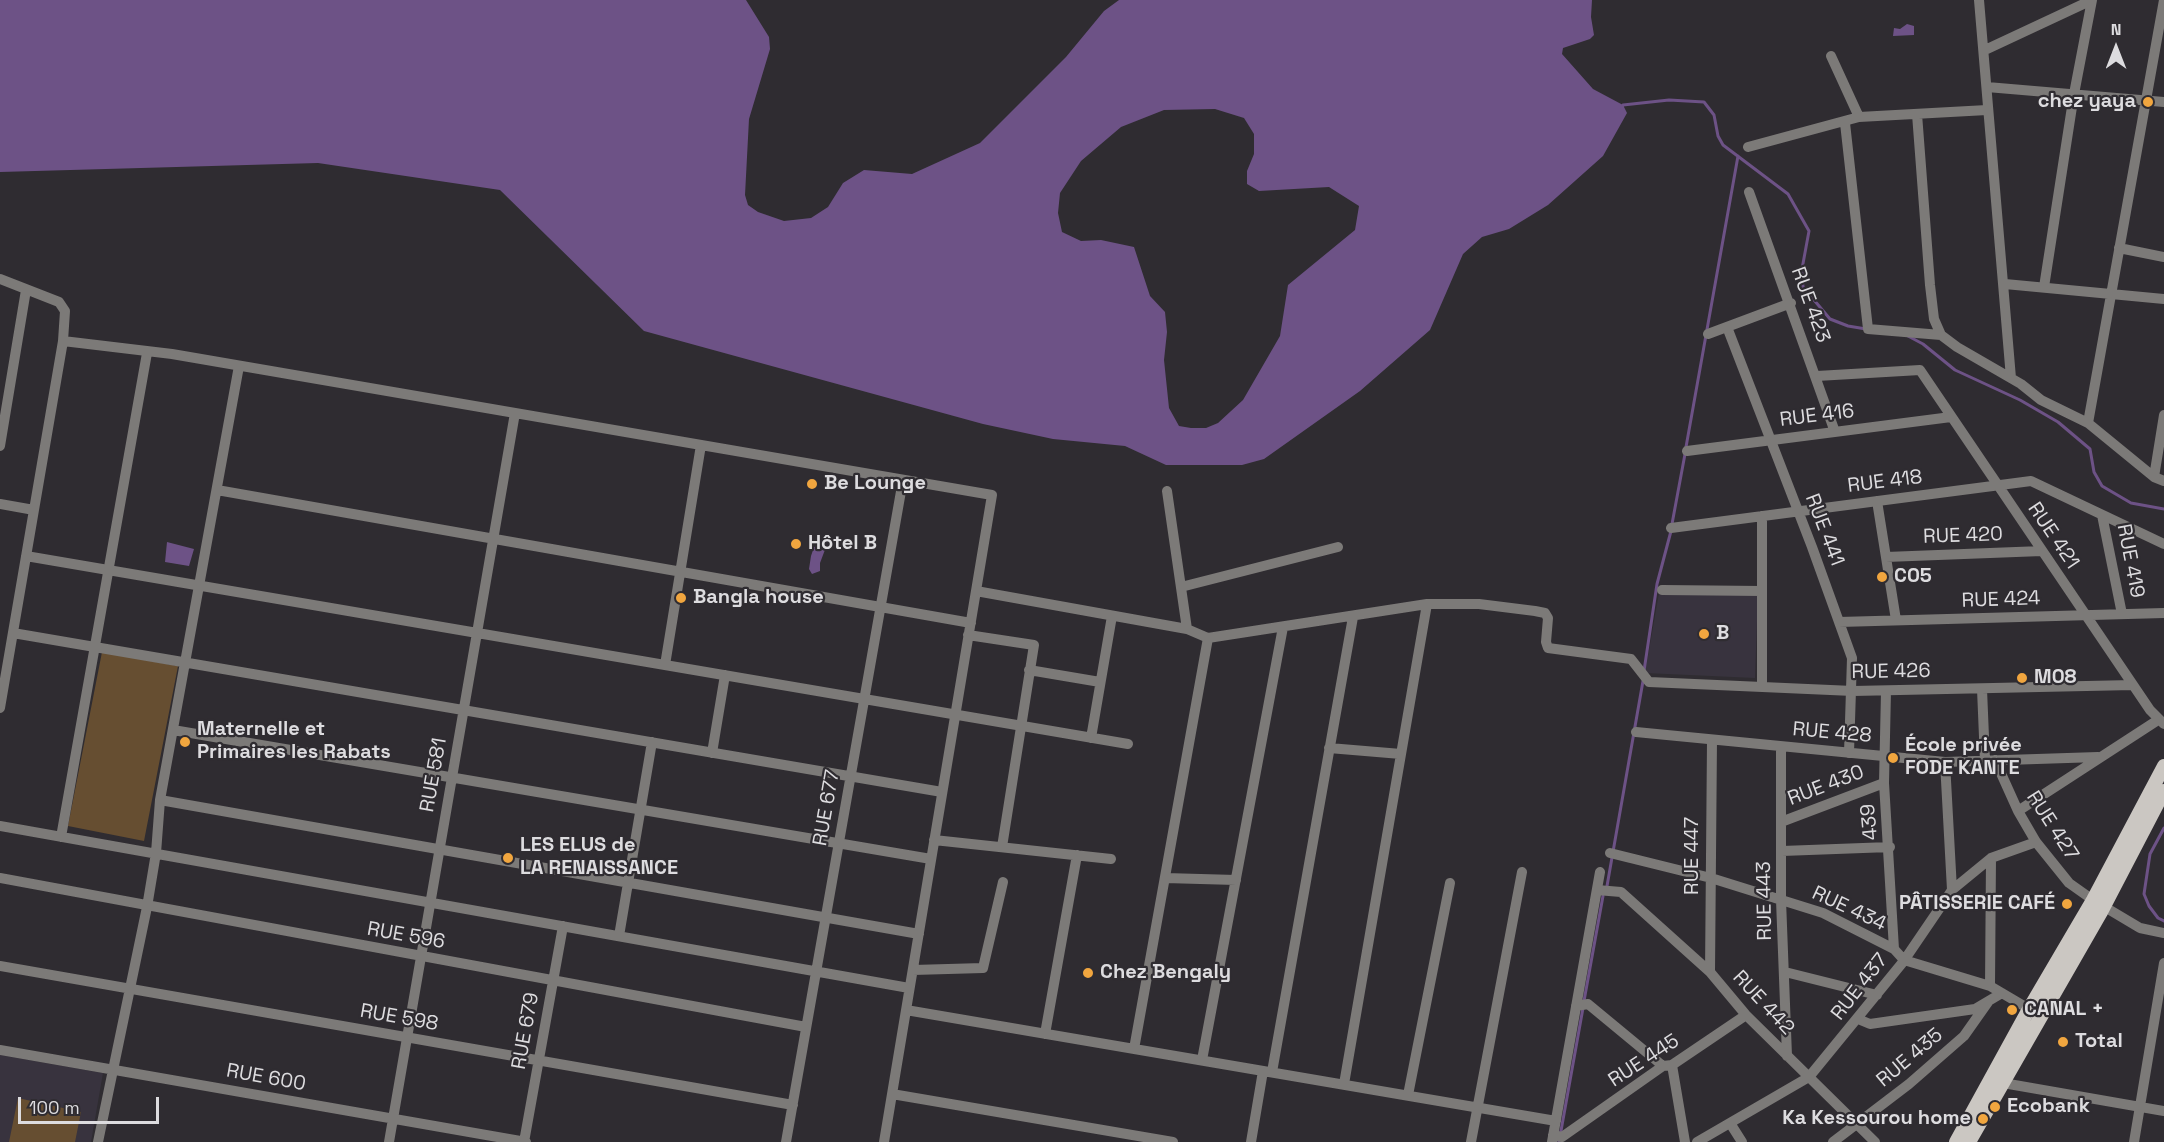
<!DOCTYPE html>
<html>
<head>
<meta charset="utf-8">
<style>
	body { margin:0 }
	#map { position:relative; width:2164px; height:1142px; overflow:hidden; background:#2f2c31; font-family:"Space Grotesk",sans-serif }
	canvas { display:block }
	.north { position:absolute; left:2086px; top:18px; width:60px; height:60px; -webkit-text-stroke:4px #2f2c31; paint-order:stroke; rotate:0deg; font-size:16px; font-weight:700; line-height:24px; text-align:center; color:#dddcdf }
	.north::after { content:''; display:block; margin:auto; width:21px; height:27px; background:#dddcdf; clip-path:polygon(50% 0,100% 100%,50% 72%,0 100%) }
	.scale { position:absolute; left:18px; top:1097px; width:141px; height:27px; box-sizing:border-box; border:3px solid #dddcdf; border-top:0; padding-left:8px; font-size:18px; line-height:21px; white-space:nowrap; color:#dddcdf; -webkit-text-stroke:4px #2f2c31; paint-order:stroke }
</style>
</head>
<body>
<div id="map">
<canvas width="2164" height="1142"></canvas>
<div class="north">N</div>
<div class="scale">100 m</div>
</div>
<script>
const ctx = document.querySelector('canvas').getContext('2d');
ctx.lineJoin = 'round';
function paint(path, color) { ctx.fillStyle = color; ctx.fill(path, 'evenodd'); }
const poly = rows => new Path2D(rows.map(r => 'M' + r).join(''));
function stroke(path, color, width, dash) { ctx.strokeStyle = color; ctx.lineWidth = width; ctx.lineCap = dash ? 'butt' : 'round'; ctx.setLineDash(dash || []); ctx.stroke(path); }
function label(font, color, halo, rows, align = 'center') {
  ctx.font = font + ' "Space Grotesk",sans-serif'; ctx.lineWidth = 4.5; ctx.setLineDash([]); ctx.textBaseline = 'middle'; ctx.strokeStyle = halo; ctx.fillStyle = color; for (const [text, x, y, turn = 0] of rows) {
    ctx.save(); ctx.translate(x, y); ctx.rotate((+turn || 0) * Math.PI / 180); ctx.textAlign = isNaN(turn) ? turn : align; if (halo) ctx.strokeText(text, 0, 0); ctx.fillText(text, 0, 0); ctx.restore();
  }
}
paint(poly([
	[1659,593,1758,594,1755,678,1645,673],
	[0,1055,103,1073,91,1142,0,1142]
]), '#38333e');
paint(poly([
	[102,652,178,666,144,841,68,826],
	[18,1098,81,1112,75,1142,9,1142]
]), '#664e31');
paint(poly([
	[0,0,746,0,769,37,770,49,749,119,745,195,748,205,758,212,784,221,811,218,828,207,843,183,864,170,912,174,980,143,1066,57,1104,11,1119,0,1592,0,1591,17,1594,35,1590,39,1563,48,1562,54,1593,89,1623,105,1627,113,1603,156,1548,205,1509,229,1482,237,1463,254,1430,330,1360,391,1264,459,1242,465,1166,465,1125,446,1053,439,983,424,644,331,500,190,318,163,0,172],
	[1215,109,1244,118,1254,134,1254,154,1247,171,1247,184,1259,191,1329,187,1359,206,1355,230,1288,285,1280,336,1243,400,1218,423,1206,428,1191,428,1179,426,1169,408,1164,360,1167,332,1165,312,1150,296,1134,247,1101,240,1081,241,1062,232,1058,213,1060,193,1081,161,1121,127,1164,110],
	[1907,24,1914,26,1914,35,1893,36,1894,28,1900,29],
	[167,542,194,549,189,566,165,562],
	[821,545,826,547,820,563,820,571,812,574,809,569,811,556,814,547]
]), '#6d5286');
stroke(poly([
	[1622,108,1623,105,1669,100,1704,102,1714,115,1718,136,1723,145,1788,194,1809,231,1802,269,1803,287,1830,319,1848,326,1866,329],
	[1908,336,1923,344,1955,370,2020,400,2058,422,2090,449,2094,472,2102,486,2131,503,2164,509],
	[1686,447,1738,156],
	[1672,524,1685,454],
	[1644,671,1657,584,1671,531],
	[2164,828,2150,854,2144,894,2149,906,2158,918,2164,921],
	[1607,886,1643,681],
	[1584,1001,1603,896],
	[1559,1142,1583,1008]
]), '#6d5286', 3);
stroke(poly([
	[1979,0,2011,378],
	[1985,50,2092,0],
	[1831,56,1859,117],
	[1987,87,2164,102],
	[1917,114,1930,285,1934,319,1941,335,1957,347,2021,384,2041,400,2088,423,2154,477,2164,481],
	[1845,123,1868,329,1941,335],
	[1748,147,1859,117,1987,110],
	[1749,192,1835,432],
	[2119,248,2164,257],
	[0,279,59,302,65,311,63,341,0,708],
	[2005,284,2164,299],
	[2044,287,2074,94,2092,0],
	[1727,327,1812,547,1852,658,1849,753],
	[1708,334,1791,303],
	[63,341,172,354,992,495,884,1142],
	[1817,376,1920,370,2150,710,2164,724],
	[2088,423,2164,0],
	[0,446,26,290],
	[1687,451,1951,417],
	[2154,477,2164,415],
	[217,490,971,623],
	[1167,491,1187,629],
	[1877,501,1896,620],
	[0,504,34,510],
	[2102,515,2122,614],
	[1762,516,1762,686],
	[1671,528,2031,481,2164,544],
	[26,556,1128,744],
	[1886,557,2042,551],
	[1181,587,1338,547],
	[1662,590,1762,591],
	[976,591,1187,629,1208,638,1427,604,1479,604,1535,611,1545,613,1548,618,1546,642,1548,648,1631,659,1649,682,1853,691,2133,685],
	[1839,622,2164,613],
	[13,633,942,792],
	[968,635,1034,645,1002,847],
	[665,665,701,445],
	[1029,670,1100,682],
	[1982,689,1985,761],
	[1886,691,1884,783,1894,949],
	[173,730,931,859],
	[1636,732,1945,762,2098,757],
	[1091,738,1112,616],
	[1781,747,1781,900,1787,1056],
	[1329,748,1401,754],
	[712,753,725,675],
	[1995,760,2018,811,2036,842,2069,883,2093,900,2140,928,2164,933],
	[1945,762,1952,890],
	[160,800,919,934],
	[2018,811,2158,720],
	[1781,822,1884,783],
	[0,826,909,988],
	[61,837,147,353],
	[934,840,1111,859],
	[1782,851,1890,847],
	[1610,853,1711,878,1823,913,1894,949,1904,960,1990,986,2029,1009],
	[0,878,806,1027],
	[1165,878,1236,880],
	[1597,890,1621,892,1710,972,1746,1015,1875,1142],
	[619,936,652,742],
	[0,966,793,1105],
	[913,970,983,968,1003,882],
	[1710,972,1712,740],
	[1785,972,1877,995],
	[1990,986,1991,858],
	[1576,1006,1588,1004,1663,1066],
	[906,1010,1556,1121],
	[1858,1019,1870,1024,1975,1009,2002,993],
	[1045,1034,1077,855],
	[1134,1049,1208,638],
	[0,1050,526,1142],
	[1202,1060,1283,627],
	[1672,1065,1685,1142],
	[1272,1072,1353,617],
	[2003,1083,2164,1111],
	[1344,1084,1427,604],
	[892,1094,1173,1142],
	[1408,1095,1450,883],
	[1730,1123,1742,1142],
	[1553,1135,1562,1137,1663,1066,1672,1065,1746,1015],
	[98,1142,147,907,156,853,160,800,239,366],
	[389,1142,515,413],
	[524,1142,563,926],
	[786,1142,903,480],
	[1251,1142,1263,1071],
	[1471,1142,1522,872],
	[1552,1142,1600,872],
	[1697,1142,1809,1077,1903,962,1952,890,1991,858,2036,842],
	[1833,1142,1909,1084,1964,1036,1988,1002],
	[2134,1142,2164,963]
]), '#7c7a78', 10);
stroke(poly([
	[1956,1142,2029,1009,2093,900,2164,766],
	[1969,1142,2101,912,2164,791]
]), '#cbc7c2', 14);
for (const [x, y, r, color] of [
	[2148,102,6,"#f1a63f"],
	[812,484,6,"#f1a63f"],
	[796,544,6,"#f1a63f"],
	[1882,577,6,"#f1a63f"],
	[681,598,6,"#f1a63f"],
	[1704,634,6,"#f1a63f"],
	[2022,678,6,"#f1a63f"],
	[185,742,6,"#f1a63f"],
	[1893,758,6,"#f1a63f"],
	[508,858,6,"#f1a63f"],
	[2067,904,6,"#f1a63f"],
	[1088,973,6,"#f1a63f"],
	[2012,1010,6,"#f1a63f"],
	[2063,1042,6,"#f1a63f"],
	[1995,1107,6,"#f1a63f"],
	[1983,1119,6,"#f1a63f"]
]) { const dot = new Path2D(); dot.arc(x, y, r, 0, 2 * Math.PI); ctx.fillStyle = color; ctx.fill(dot); stroke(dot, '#2f2c31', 2); }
label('bold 20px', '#dddcdf', '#2f2c31', [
	["chez yaya",2136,102,"right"],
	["Be Lounge",824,484],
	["Hôtel B",808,544],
	["C05",1894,577],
	["Bangla house",693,598],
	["B",1716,634],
	["M08",2034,678],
	["Maternelle et",197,730],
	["Primaires les Rabats",197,753],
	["École privée",1905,746],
	["FODE KANTE",1905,769],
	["LES ELUS de",520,846],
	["LA RENAISSANCE",520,869],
	["PÂTISSERIE CAFÉ",2055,904,"right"],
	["Chez Bengaly",1100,973],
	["CANAL +",2024,1010],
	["Total",2075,1042],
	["Ecobank",2007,1107],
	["Ka Kessourou home",1971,1119,"right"]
], 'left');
label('20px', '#dddcdf', '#2f2c31', [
	["RUE 423",1810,305,70],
	["RUE 416",1817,416,-7],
	["RUE 418",1885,482,-7],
	["RUE 441",1824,530,69],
	["RUE 420",1963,536,-2],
	["RUE 421",2053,536,56],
	["RUE 419",2130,561,79],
	["RUE 424",2001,600,-2],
	["RUE 426",1891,672,-1],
	["RUE 428",1832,733,5],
	["RUE 581",434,775,-80],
	["RUE 430",1826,786,-21],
	["RUE 677",827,808,-80],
	["439",1870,822,-95],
	["RUE 427",2052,826,57],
	["RUE 447",1693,856,-90],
	["RUE 443",1765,901,-91],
	["RUE 434",1849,909,25],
	["RUE 596",406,936,10],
	["RUE 437",1860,987,-52],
	["RUE 442",1763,1003,47],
	["RUE 598",399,1018,10],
	["RUE 679",526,1031,-80],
	["RUE 435",1910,1058,-40],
	["RUE 445",1644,1061,-33],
	["RUE 600",266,1078,10]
]);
</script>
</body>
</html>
